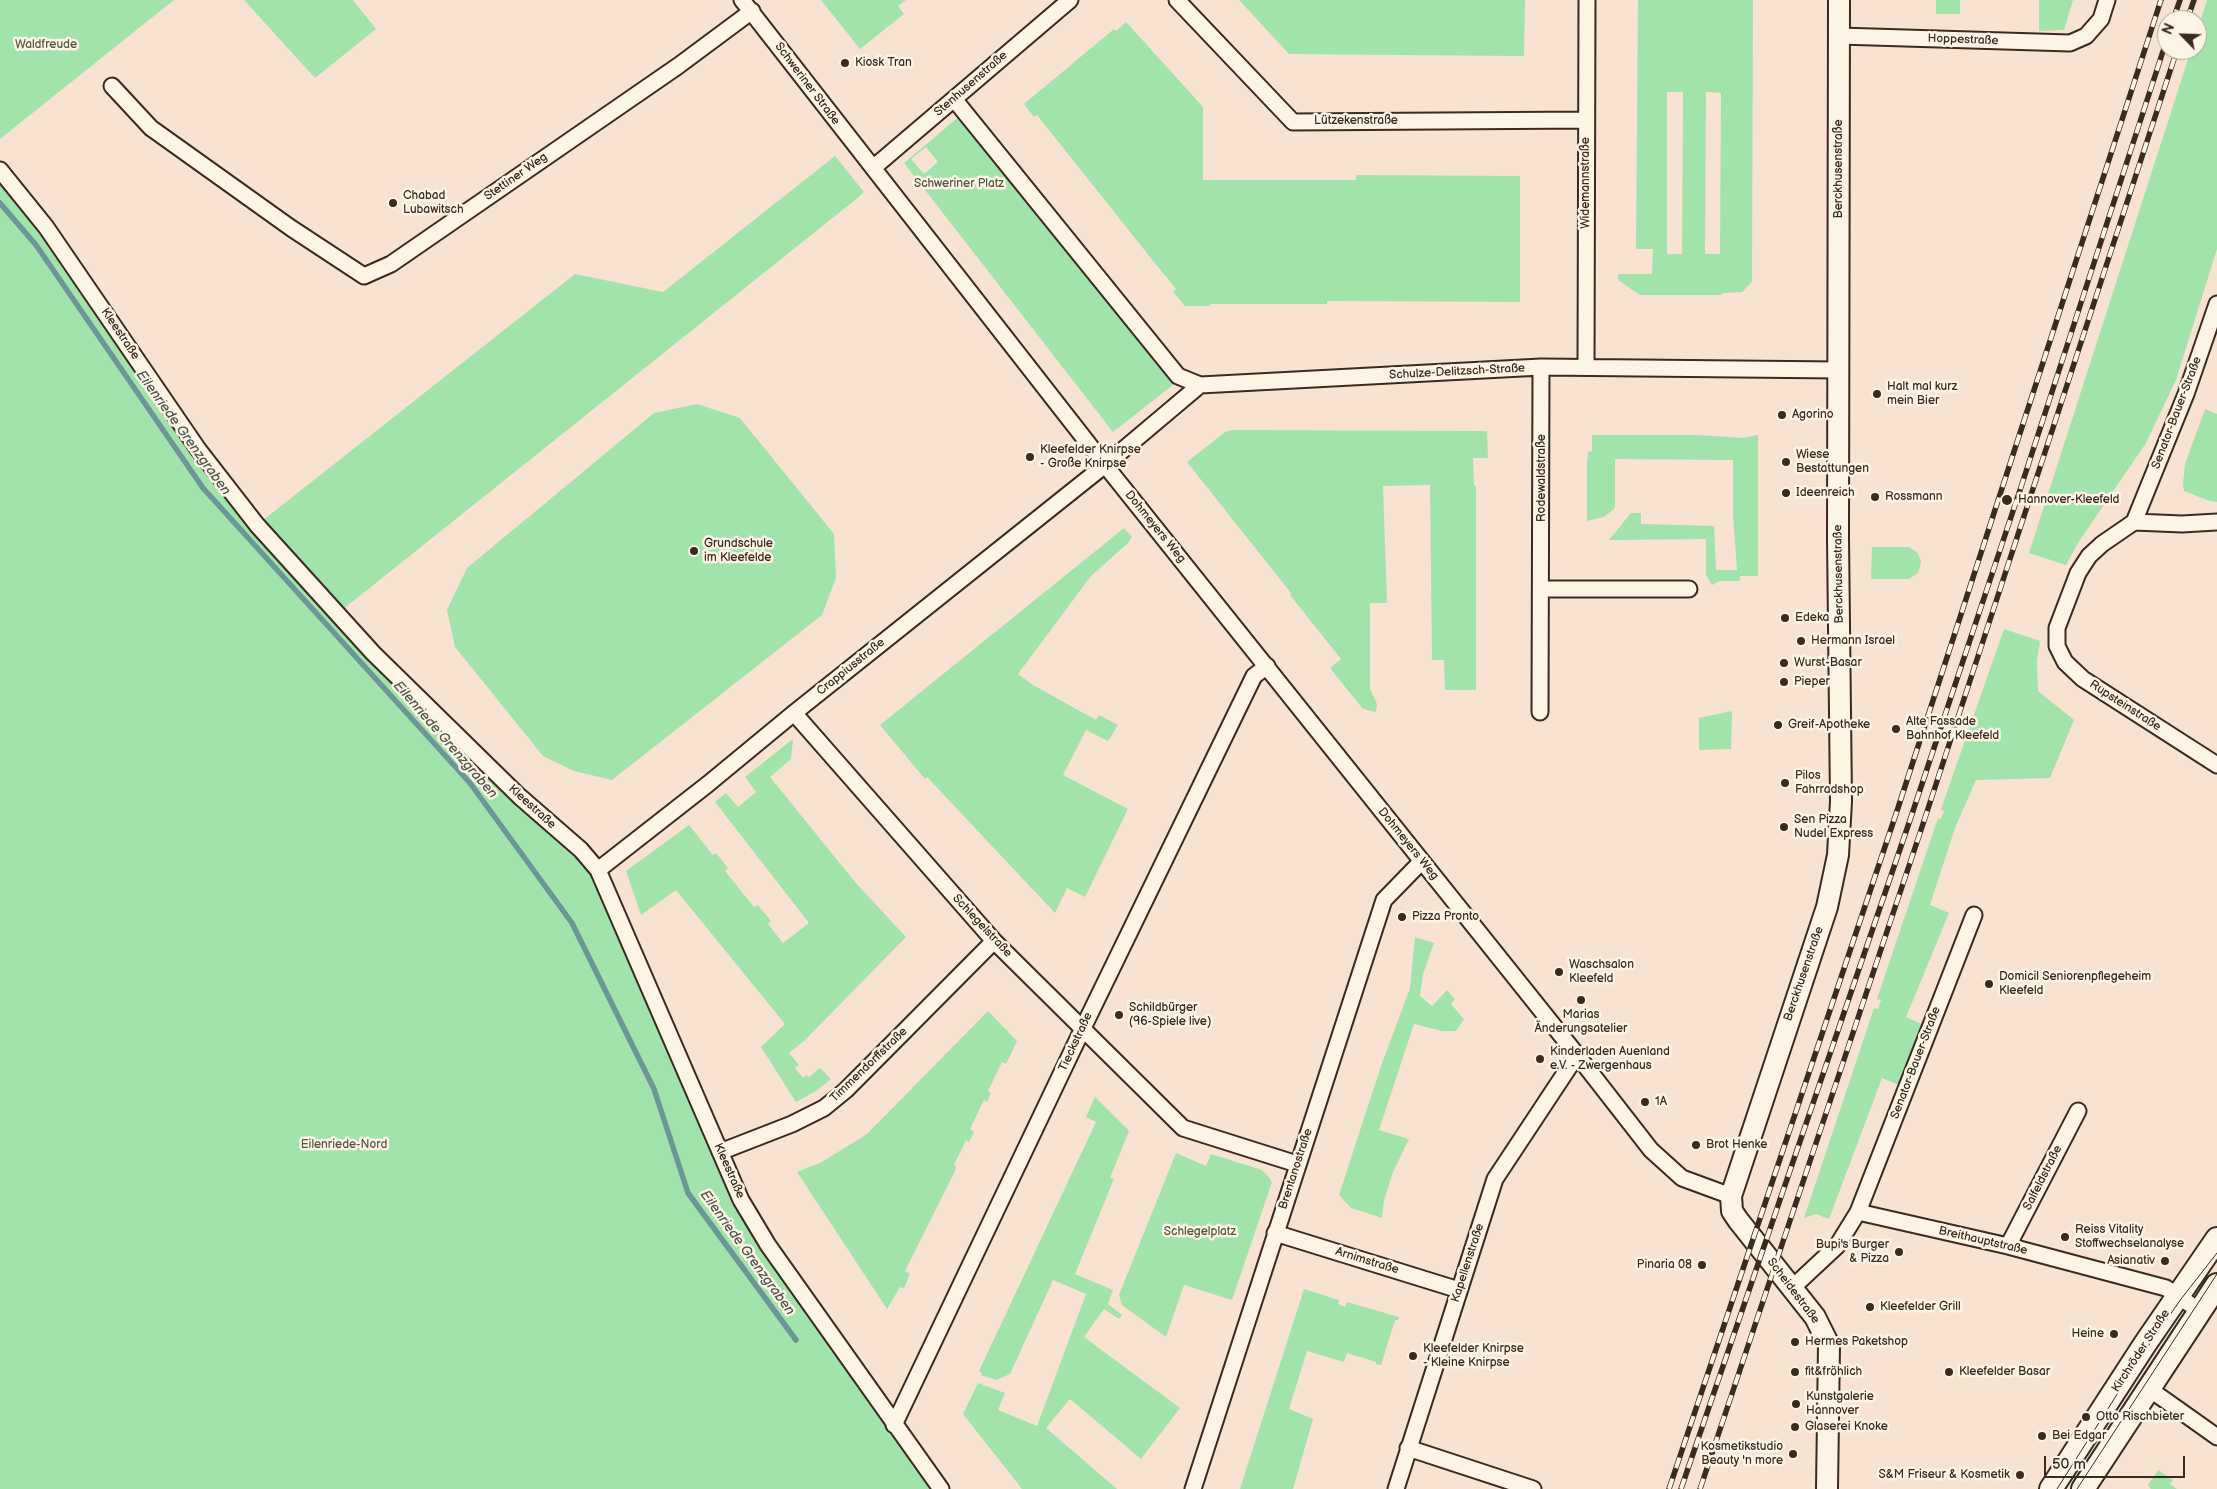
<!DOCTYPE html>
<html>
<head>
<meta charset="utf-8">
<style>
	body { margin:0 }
	#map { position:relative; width:2217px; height:1489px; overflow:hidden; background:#f8e3d2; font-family:"Balsamiq Sans",sans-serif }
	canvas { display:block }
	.north { position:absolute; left:2157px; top:10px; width:50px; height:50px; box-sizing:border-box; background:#fcf5e5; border:1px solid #afa495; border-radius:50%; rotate:294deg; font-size:14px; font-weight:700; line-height:20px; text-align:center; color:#3b2a1e }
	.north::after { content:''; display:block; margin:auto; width:18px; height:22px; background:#3b2a1e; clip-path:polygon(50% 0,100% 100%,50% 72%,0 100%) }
	.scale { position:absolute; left:2044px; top:1456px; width:141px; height:22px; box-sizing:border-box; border:2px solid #3b2a1e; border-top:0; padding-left:6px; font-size:15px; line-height:18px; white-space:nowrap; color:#3b2a1e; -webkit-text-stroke:4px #fcf5e5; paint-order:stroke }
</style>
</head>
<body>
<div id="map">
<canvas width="2217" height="1489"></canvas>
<div class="north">N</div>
<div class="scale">50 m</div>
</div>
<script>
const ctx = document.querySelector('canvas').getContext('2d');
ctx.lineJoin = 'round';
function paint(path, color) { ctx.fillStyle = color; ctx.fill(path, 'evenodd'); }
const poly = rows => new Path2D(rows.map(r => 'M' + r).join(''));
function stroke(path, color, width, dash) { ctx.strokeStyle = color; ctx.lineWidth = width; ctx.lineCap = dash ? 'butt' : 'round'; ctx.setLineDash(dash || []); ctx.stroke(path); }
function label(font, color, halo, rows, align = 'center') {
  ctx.font = font + ' "Balsamiq Sans",sans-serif'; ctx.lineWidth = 5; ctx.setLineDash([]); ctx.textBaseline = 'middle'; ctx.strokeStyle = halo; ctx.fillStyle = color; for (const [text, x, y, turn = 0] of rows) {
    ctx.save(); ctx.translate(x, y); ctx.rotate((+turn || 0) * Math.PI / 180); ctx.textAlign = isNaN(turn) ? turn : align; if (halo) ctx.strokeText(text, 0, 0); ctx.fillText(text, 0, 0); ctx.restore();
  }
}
paint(poly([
	[0,0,174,0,0,139],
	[244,0,353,0,376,29,315,78],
	[821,0,906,0,898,6,904,14,860,49],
	[1239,0,1525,0,1524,56,1289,54],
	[1638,0,1753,0,1752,282,1742,292,1724,293,1720,295,1640,295,1618,280,1618,274,1652,274,1653,249,1636,249],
	[1667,92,1683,92,1682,254,1667,254],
	[1706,92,1721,93,1720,254,1705,254],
	[1936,0,1960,0,1960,14,1936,14],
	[2039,0,2073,0,2064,30,2039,31],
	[2207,0,2217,0,2217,249,2176,380,2146,443,2078,543,2066,565,2029,553,2191,50,2197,50,2197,31],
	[1126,22,1203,107,1203,180,1356,180,1356,175,1520,176,1520,302,1327,301,1327,304,1210,304,1210,306,1185,306,1173,292,1176,289,1154,262,1037,115,1034,117,1024,104,1114,29,1116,31],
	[961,115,1178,381,1113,432,904,163],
	[926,147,938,162,924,174,911,159],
	[835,156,864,192,855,200,337,614,581,850,741,1200,941,1489,0,1489,0,170,257,525,575,274,663,292],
	[697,404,740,418,834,534,836,578,822,615,612,780,574,771,543,756,455,647,447,610,467,568,654,413],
	[2205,409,2217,414,2217,502,2210,501,2184,491,2183,484,2185,464],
	[1232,430,1487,431,1488,458,1473,458,1474,485,1476,486,1476,690,1445,690,1444,660,1432,660,1430,485,1383,486,1387,603,1370,603,1370,689,1377,704,1376,712,1363,709,1330,668,1341,659,1290,595,1291,593,1187,462,1225,432],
	[1592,435,1698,435,1743,438,1758,435,1758,576,1740,576,1740,581,1720,581,1712,585,1706,575,1706,539,1609,540,1631,513,1641,513,1641,524,1714,526,1716,570,1737,570,1733,514,1733,460,1615,459,1615,508,1604,517,1587,521,1587,463,1588,452,1592,451],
	[1124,528,1132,537,1128,543,1091,576,1018,674,1033,685,1096,720,1099,715,1118,725,1108,741,1086,730,1063,775,1128,809,1085,897,1067,888,1055,913,927,777,925,779,880,725],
	[1872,547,1909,547,1918,553,1921,562,1918,573,1909,579,1871,579],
	[2004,629,2040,641,2037,661,2038,691,2074,720,2050,778,1976,780,1955,828,1930,905,1949,913,1906,1017,1930,1028,1906,1088,1882,1078,1829,1219,1816,1214,1804,1218,1874,1008,1878,1009,1881,1000,1877,999,1938,818,1941,819,1944,811,1941,809],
	[1732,711,1731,749,1699,750,1699,718],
	[793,739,791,759,770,777,855,882,906,937,805,1040,789,1053,799,1065,795,1068,803,1078,807,1075,809,1077,820,1068,831,1079,816,1091,796,1102,761,1047,785,1024,676,890,641,915,626,871,689,825,713,855,716,853,728,868,725,871,754,907,758,905,771,921,768,924,783,943,809,923,715,802,726,793,738,807,756,792,745,777],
	[1415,937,1434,943,1423,974,1420,996,1432,1006,1447,990,1455,999,1451,1004,1464,1019,1456,1031,1442,1031,1414,1024,1379,1130,1409,1139,1393,1172,1384,1200,1382,1218,1351,1208,1339,1195,1380,1069,1410,988],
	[988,1011,1017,1041,1006,1064,1002,1062,988,1091,991,1093,987,1102,984,1100,970,1129,974,1132,969,1142,966,1140,954,1165,956,1167,955,1171,905,1271,910,1274,904,1288,900,1287,887,1309,797,1172,822,1162,867,1134],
	[1095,1097,1129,1131,1110,1178,1114,1179,1075,1274,1113,1290,1108,1304,1122,1315,1119,1319,1104,1309,1084,1337,1180,1408,1141,1459,1070,1399,1046,1428,1117,1489,1022,1489,963,1414,978,1383,1005,1393,998,1410,1037,1426,1086,1294,1053,1280,1010,1374,996,1380,981,1375,982,1373,979,1371,1096,1122,1086,1117],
	[1176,1153,1206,1166,1211,1154,1262,1170,1268,1176,1272,1182,1232,1300,1184,1285,1166,1337,1122,1305,1119,1295],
	[1304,1289,1339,1300,1338,1304,1345,1307,1347,1302,1399,1317,1398,1320,1395,1320,1381,1365,1376,1364,1376,1362,1347,1353,1344,1362,1307,1351,1289,1409,1313,1419,1293,1489,1240,1489],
	[2158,1470,2173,1480,2170,1484,2177,1489,2151,1489,2148,1485]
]), '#a2e2ab');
stroke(poly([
	[0,203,36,245,203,488,470,783,572,923,654,1089,688,1193,796,1340]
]), '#6d9797', 5.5);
const minor = poly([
	[742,0,1105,465,1577,1055,1651,1150,1682,1178,1731,1196],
	[1177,0,1293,122,1586,120],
	[1839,36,2070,43,2086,36,2101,19,2107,0],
	[112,86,151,128,291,228,364,276,391,264,678,66,752,11],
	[954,99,1178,376,1200,385],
	[873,168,1070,0],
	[0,170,46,227,198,449,257,525,373,653,519,796,581,850,598,870,741,1200,768,1245,941,1489],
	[1586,367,1587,0],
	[2134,522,2186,394,2217,304],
	[2217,522,2182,524,2134,522,2102,544,2089,556,2078,573,2057,628,2057,646,2065,662,2083,679,2217,765],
	[1542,589,1689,589],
	[1540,712,1541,367],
	[794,713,994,941,1183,1128,1297,1164],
	[598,870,708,784,794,713,1105,465,1200,385,1541,367,1838,370],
	[720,1152,792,1124,824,1108,846,1090,994,941],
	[1858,1212,2008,1246,2166,1288,2200,1311],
	[1275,1233,1459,1290],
	[2008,1246,2078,1111],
	[1792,1288,1837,1246,1858,1212,1974,915],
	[2148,1388,2217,1437],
	[894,1425,1083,1028,1254,676,1267,666],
	[1408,1448,1533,1489],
	[1193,1489,1384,900,1421,862],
	[1396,1489,1495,1179,1577,1055]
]);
const tertiary = poly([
	[1827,1489,1829,1345,1815,1317,1738,1220,1732,1211,1731,1196,1827,907,1838,855,1841,801,1838,538,1839,0]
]);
const secondary = poly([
	[2051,1489,2145,1344,2217,1239],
	[2083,1489,2217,1285]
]);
stroke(minor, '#3b2a1e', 19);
stroke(tertiary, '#3b2a1e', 24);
stroke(secondary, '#3b2a1e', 26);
stroke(minor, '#fcf5e5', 15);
stroke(tertiary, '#fcf5e5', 20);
stroke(secondary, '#fcf5e5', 22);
stroke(poly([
	[2057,1489,2142,1355,2181,1299,2217,1253],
	[2077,1489,2217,1274]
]), '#3b2a1e', 1);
const rail = poly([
	[2173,20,2180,0],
	[2187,20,2194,0],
	[1669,1489,1897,811,2161,0],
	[1681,1489,1910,820,2020,490,2167,39],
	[1700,1489,1920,833,2177,50]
]);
stroke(rail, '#3b2a1e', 5.5);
stroke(rail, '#fcf5e5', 4, [11]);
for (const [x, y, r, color] of [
	[845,63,5,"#3b2a1e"],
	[393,203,5,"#3b2a1e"],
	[1877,394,5,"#3b2a1e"],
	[1782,415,5,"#3b2a1e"],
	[1030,457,5,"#3b2a1e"],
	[1786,462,5,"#3b2a1e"],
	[1786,493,5,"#3b2a1e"],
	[1875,497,5,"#3b2a1e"],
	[2007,500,6,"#3b2a1e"],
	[694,551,5,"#3b2a1e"],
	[1785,618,5,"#3b2a1e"],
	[1801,641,5,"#3b2a1e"],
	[1784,663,5,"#3b2a1e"],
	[1784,682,5,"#3b2a1e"],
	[1778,725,5,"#3b2a1e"],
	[1896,729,5,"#3b2a1e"],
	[1785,783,5,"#3b2a1e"],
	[1784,827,5,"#3b2a1e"],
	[1402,917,5,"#3b2a1e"],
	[1559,972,5,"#3b2a1e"],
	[1989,984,5,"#3b2a1e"],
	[1581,1000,5,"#3b2a1e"],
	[1119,1015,5,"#3b2a1e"],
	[1540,1059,5,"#3b2a1e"],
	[1645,1102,5,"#3b2a1e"],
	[1696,1145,5,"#3b2a1e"],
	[2065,1237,5,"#3b2a1e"],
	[1899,1252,5,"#3b2a1e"],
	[2165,1261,5,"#3b2a1e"],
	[1702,1265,5,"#3b2a1e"],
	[1870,1307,5,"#3b2a1e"],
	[2114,1334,5,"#3b2a1e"],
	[1795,1342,5,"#3b2a1e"],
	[1413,1356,5,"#3b2a1e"],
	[1795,1372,5,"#3b2a1e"],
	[1949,1372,5,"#3b2a1e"],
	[1796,1404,5,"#3b2a1e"],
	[2086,1417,5,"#3b2a1e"],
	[1795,1427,5,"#3b2a1e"],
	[2042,1436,5,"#3b2a1e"],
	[1793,1454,5,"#3b2a1e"],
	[2020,1475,5,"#3b2a1e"]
]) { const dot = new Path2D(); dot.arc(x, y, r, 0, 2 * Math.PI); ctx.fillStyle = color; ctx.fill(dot); stroke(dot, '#fcf5e5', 2); }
label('12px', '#3b2a1e', '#fcf5e5', [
	["Hoppestraße",1963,40,2],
	["Schweriner Straße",807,84,53],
	["Stenhusenstraße",971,84,-41],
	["Lützekenstraße",1356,121],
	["Berckhusenstraße",1839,169,-90],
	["Stettiner Weg",516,177,-35],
	["Widemannstraße",1586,183,-90],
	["Kleestraße",120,334,56],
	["Schulze-Delitzsch-Straße",1457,372,-3],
	["Senator-Bauer-Straße",2177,413,-69],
	["Rodewaldstraße",1542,478,-90],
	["Dohmeyers Weg",1155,527,51],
	["Berckhusenstraße",1839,574,-91],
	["Crappiusstraße",851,667,-39],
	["Rupsteinstraße",2125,706,33],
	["Kleestraße",532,807,42],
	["Dohmeyers Weg",1408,844,51],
	["Schlegelstraße",982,926,47],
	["Berckhusenstraße",1804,974,-71],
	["Tieckstraße",1076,1042,-65],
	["Senator-Bauer-Straße",1916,1063,-69],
	["Timmendorffstraße",869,1065,-44],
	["Brentanostraße",1296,1169,-72],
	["Kleestraße",729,1171,66],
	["Salfeldstraße",2043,1178,-63],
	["Breithauptstraße",1983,1241,13],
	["Arnimstraße",1367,1261,17],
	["Kapellenstraße",1468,1263,-72],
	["Scheidestraße",1793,1291,53],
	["Kirchröder Straße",2141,1351,-57]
]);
label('12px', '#555841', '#fcf5e5', [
	["Waldfreude",46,45],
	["Schweriner Platz",959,184],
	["Eilenriede-Nord",344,1145],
	["Schlegelplatz",1200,1232]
]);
label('12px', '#3b2a1e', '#fcf5e5', [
	["Kiosk Tran",855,63],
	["Chabad",403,196],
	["Lubawitsch",403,210],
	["Halt mal kurz",1887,387],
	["mein Bier",1887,401],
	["Agorino",1792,415],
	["Kleefelder Knirpse",1040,450],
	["- Große Knirpse",1040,464],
	["Wiese",1796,455],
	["Bestattungen",1796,469],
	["Ideenreich",1796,493],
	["Rossmann",1885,497],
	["Hannover-Kleefeld",2018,500],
	["Grundschule",704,544],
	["im Kleefelde",704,558],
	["Edeka",1795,618],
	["Hermann Israel",1811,641],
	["Wurst-Basar",1794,663],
	["Pieper",1794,682],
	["Alte Fassade",1906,722],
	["Bahnhof Kleefeld",1906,736],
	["Greif-Apotheke",1788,725],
	["Pilos",1795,776],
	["Fahrradshop",1795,790],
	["Sen Pizza",1794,820],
	["Nudel Express",1794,834],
	["Pizza Pronto",1412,917],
	["Waschsalon",1569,965],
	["Kleefeld",1569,979],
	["Domicil Seniorenpflegeheim",1999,977],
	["Kleefeld",1999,991],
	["Schildbürger",1129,1008],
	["(96-Spiele live)",1129,1022],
	["Marias",1581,1015,"center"],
	["Änderungsatelier",1581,1029,"center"],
	["Kinderladen Auenland",1550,1052],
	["e.V. - Zwergenhaus",1550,1066],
	["1A",1655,1102],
	["Brot Henke",1706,1145],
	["Reiss Vitality",2075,1230],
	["Stoffwechselanalyse",2075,1244],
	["Bupi's Burger",1889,1245,"right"],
	["& Pizza",1889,1259,"right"],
	["Asianativ",2155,1261,"right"],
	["Pinaria 08",1692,1265,"right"],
	["Kleefelder Grill",1880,1307],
	["Heine",2104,1334,"right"],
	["Hermes Paketshop",1805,1342],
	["Kleefelder Knirpse",1423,1349],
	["- Kleine Knirpse",1423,1363],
	["fit&fröhlich",1805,1372],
	["Kleefelder Basar",1959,1372],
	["Kunstgalerie",1806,1397],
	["Hannover",1806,1411],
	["Otto Rischbieter",2096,1417],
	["Glaserei Knoke",1805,1427],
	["Bei Edgar",2052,1436],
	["Kosmetikstudio",1783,1447,"right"],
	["Beauty 'n more",1783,1461,"right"],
	["S&M Friseur & Kosmetik",2010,1475,"right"]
], 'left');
label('italic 14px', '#505750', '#fcf5e5', [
	["Eilenriede Grenzgraben",183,433,54],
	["Eilenriede Grenzgraben",445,740,49],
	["Eilenriede Grenzgraben",747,1253,54]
]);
</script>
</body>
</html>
